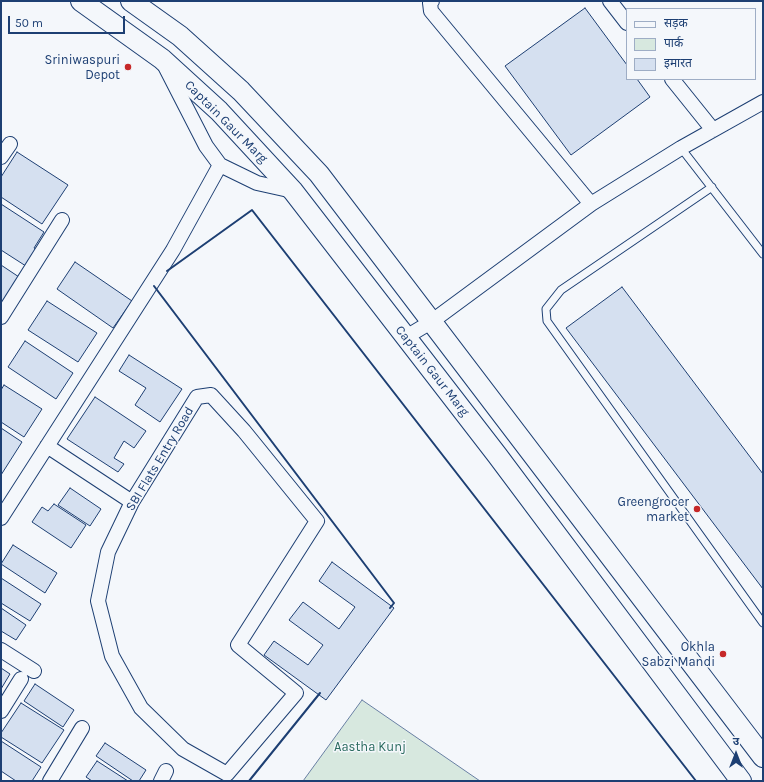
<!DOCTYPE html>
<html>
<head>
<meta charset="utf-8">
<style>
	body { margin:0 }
	#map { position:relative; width:764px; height:782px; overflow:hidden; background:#f4f7fb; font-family:Karla,"Noto Sans Devanagari",sans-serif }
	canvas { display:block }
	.frame { position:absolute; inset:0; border:2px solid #1d3f73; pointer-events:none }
	.legend { position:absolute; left:626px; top:8px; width:130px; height:72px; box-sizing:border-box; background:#f4f7fb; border:1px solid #9eadc5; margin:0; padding:5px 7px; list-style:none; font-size:12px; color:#1d3f73 }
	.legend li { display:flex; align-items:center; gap:8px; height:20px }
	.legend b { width:20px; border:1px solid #9eadc5 }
	.north { position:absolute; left:716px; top:734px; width:40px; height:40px; -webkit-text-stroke:3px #f4f7fb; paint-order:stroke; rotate:0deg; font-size:11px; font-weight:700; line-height:16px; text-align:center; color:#1d3f73 }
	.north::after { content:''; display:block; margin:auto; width:14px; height:18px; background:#1d3f73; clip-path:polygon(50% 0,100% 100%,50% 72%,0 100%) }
	.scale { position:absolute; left:8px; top:16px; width:117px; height:18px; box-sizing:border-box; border:2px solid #1d3f73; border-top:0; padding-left:5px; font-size:12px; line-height:14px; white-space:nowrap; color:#1d3f73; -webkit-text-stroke:3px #f4f7fb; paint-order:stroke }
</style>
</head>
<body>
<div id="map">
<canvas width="764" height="782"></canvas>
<div class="frame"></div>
<ul class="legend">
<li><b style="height:5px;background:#f4f7fb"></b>सड़क</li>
<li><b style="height:11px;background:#d7e8df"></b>पार्क</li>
<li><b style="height:11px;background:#d5e0f0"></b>इमारत</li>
</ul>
<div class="north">उ</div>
<div class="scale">50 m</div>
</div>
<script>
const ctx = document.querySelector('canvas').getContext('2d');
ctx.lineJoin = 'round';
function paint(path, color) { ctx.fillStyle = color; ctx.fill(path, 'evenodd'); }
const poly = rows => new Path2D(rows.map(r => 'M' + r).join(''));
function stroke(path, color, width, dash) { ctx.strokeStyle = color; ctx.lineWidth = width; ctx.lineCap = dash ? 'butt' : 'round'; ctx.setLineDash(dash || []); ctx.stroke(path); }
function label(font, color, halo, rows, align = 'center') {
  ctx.font = font + ' Karla,sans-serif'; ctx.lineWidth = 3; ctx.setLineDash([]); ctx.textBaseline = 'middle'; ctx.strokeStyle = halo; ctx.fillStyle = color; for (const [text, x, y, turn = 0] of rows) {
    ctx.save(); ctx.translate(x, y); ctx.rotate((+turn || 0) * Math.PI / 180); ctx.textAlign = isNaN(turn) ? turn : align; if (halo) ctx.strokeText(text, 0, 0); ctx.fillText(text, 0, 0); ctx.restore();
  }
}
const green = poly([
	[362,700,480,781,303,781,362,700]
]);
paint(green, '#d7e8df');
stroke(green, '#687fa3', 1);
const building = poly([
	[585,8,627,65,627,79,637,79,650,97,571,155,505,66,585,8],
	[17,152,68,185,42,224,1,197,1,177,17,152],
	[1,204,44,232,34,248,39,251,29,268,1,250,1,204],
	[75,262,132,301,113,328,57,289,75,262],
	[1,265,22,279,1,305,1,265],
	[622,287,763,474,763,589,566,328,622,287],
	[47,301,97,333,78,362,28,330,47,301],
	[25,341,73,373,56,399,8,367,25,341],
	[129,355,182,389,160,422,135,405,146,388,119,371,129,355],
	[4,385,42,409,24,437,1,422,1,390,4,385],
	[95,397,146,431,134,448,124,441,114,458,124,464,118,472,67,439,95,397],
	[1,428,22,442,1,475,1,428],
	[70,488,101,509,90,526,58,505,70,488],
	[54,504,86,525,71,548,32,522,42,507,48,511,54,504],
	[13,545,57,573,45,593,1,564,13,545],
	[332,562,394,608,326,700,264,655,274,641,308,665,323,645,289,620,303,602,339,629,355,607,319,581,332,562],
	[1,578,41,604,30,621,1,603,1,578],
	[1,608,26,625,16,640,1,631,1,608],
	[1,668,10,674,1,689,1,668],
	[35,684,74,710,63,727,24,701,35,684],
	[21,703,64,730,42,763,1,737,1,733,21,703],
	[1,741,41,767,32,781,16,781,1,771,1,741],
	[105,743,146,770,139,781,133,781,96,756,105,743],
	[97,761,128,781,92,781,86,777,97,761]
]);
paint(building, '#d5e0f0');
stroke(building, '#1d3f73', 1);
const lane = poly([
	[681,148,763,254],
	[712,187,561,290,546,309,547,321,763,623]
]);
const street = poly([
	[432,1,430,3,431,11,591,204],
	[610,1,627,23],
	[166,68,206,146,220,165,257,183,293,191],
	[672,79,713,130],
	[1,157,10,144],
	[1,317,62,220],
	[406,337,431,322,591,204,681,148,763,102],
	[211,395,244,431,317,521,238,645,296,693,227,774,183,749,141,708,112,656,98,601,108,552,132,502,197,397,211,395],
	[47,446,132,502],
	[1,518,173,250,220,165],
	[1,650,34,671],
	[1,711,21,679],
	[50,781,82,728],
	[161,781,166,771]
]);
const secondary = poly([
	[81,1,162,59,219,111,293,191,497,455,741,781],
	[131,1,180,36,241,91,319,174,763,757]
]);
stroke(lane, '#1d3f73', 9);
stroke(street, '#1d3f73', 16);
stroke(secondary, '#1d3f73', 22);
stroke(lane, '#f4f7fb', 7);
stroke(street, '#f4f7fb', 14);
stroke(secondary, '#f4f7fb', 20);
stroke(poly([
	[167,271,252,210,696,781],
	[154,286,394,603,390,608],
	[249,781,320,693]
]), '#1d3f73', 2);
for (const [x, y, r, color] of [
	[128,67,4,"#c62828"],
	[697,509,4,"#c62828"],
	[723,654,4,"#c62828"]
]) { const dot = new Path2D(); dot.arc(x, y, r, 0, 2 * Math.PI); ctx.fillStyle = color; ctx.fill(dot); stroke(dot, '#f4f7fb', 1.5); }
label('13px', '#1d3f73', '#f4f7fb', [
	["Sriniwaspuri",120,60],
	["Depot",120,75],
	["Greengrocer",689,502],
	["market",689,517],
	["Okhla",715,647],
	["Sabzi Mandi",715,662]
], 'right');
label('13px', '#1d3f73', '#f4f7fb', [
	["Captain Gaur Marg",226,122,45],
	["Captain Gaur Marg",432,371,52],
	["SBI Flats Entry Road",160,459,-59]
]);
label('13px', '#2c6c60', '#f4f7fb', [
	["Aastha Kunj",370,747]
]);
</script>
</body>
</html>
